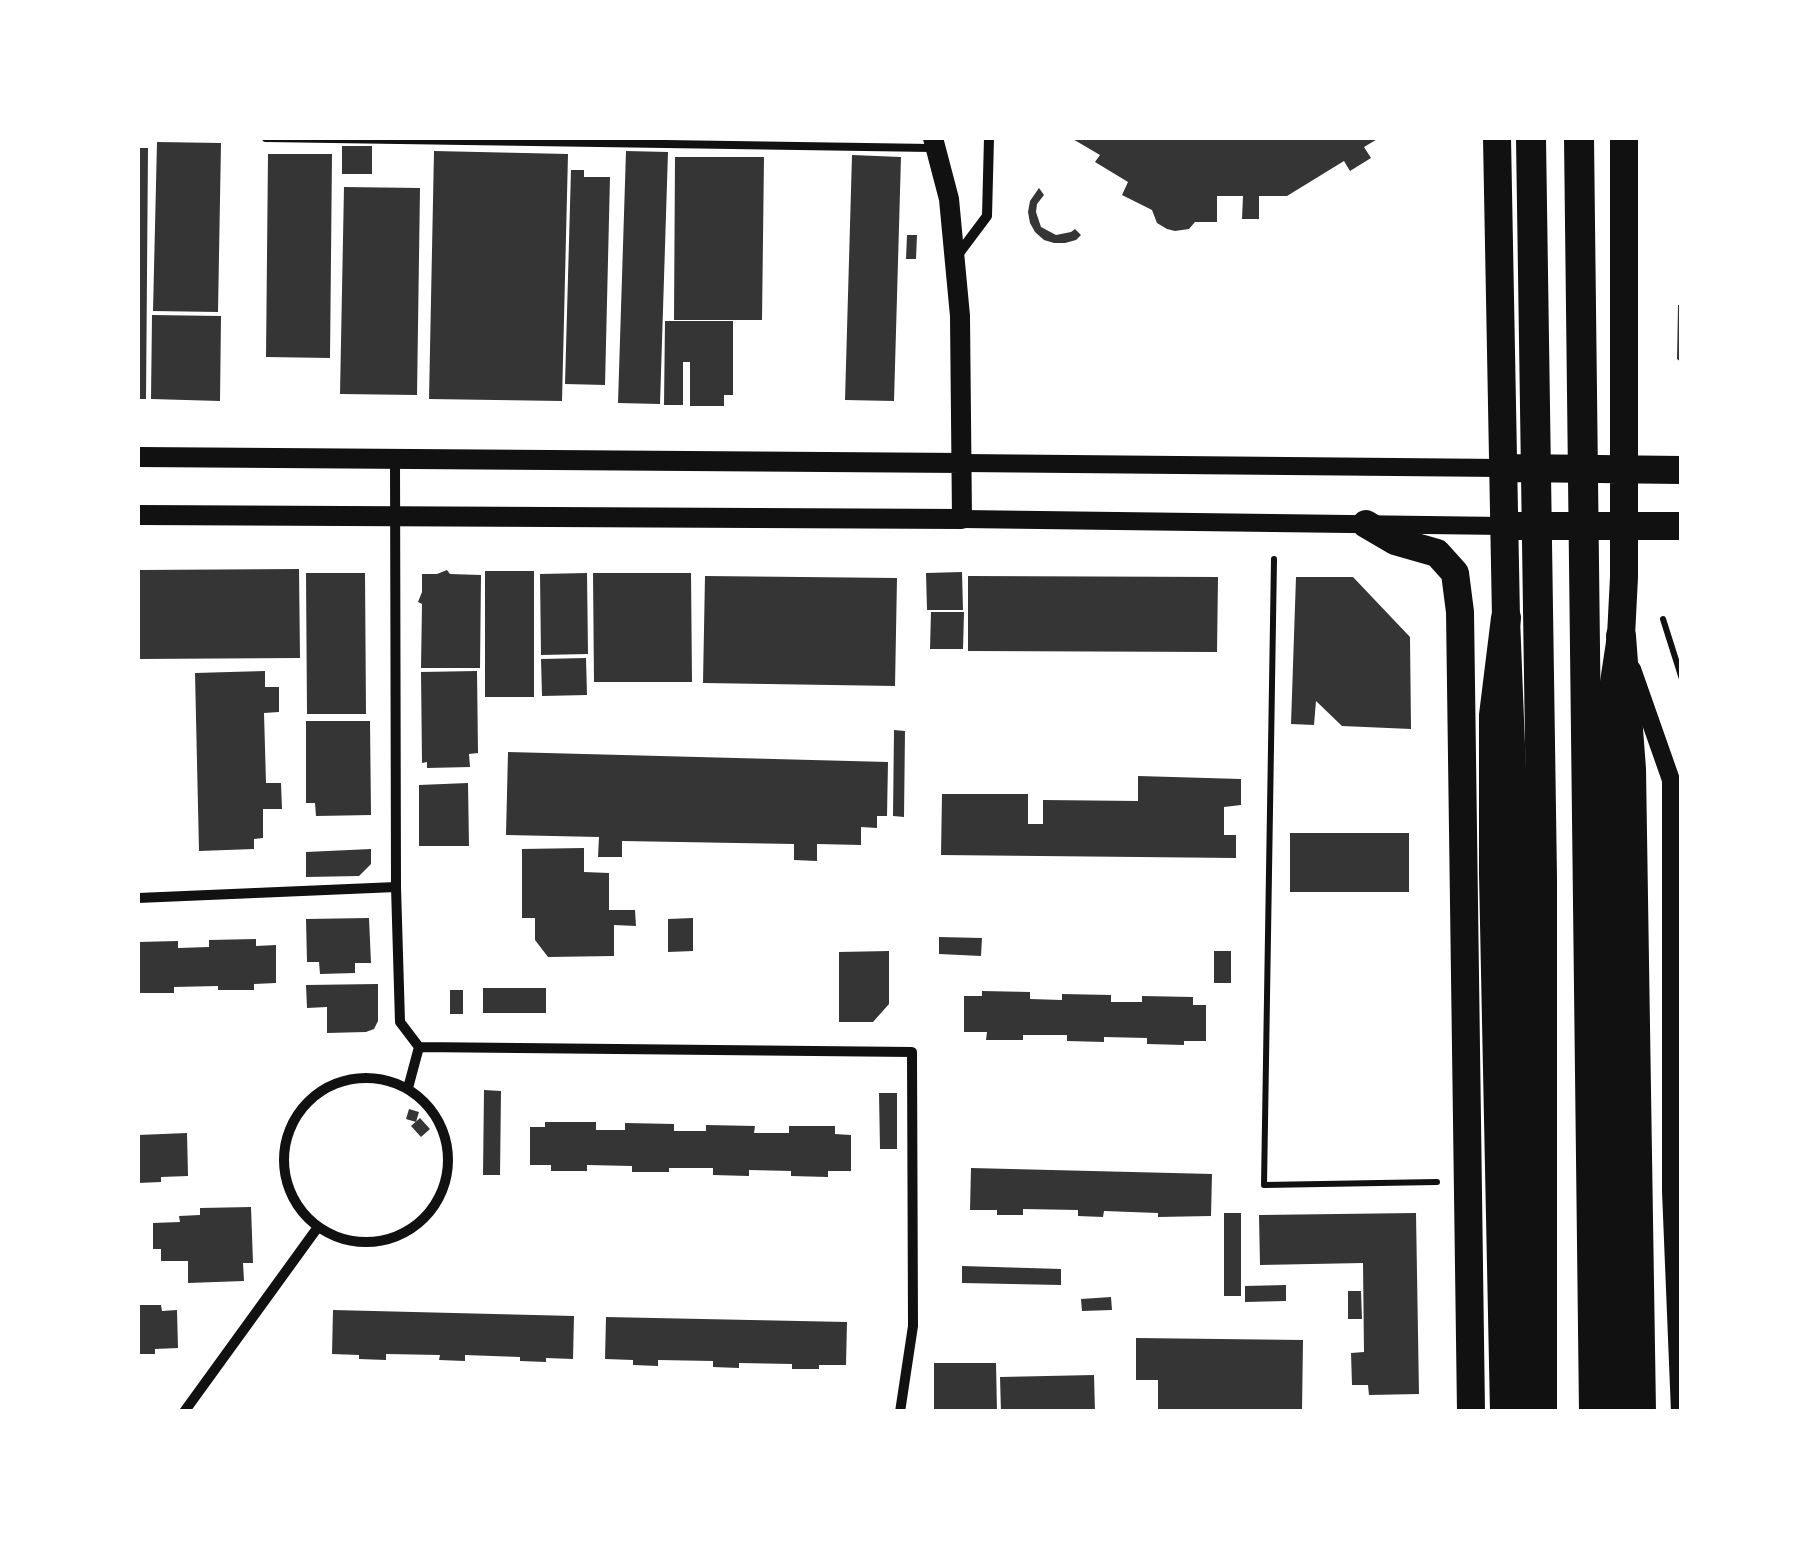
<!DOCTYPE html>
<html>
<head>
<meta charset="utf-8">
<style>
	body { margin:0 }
	#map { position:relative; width:1819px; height:1549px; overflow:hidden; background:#fff; font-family:Mulish,sans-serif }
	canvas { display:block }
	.frame { position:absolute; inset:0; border:140px solid #fff; pointer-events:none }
</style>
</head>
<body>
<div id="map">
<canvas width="1819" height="1549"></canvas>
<div class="frame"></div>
</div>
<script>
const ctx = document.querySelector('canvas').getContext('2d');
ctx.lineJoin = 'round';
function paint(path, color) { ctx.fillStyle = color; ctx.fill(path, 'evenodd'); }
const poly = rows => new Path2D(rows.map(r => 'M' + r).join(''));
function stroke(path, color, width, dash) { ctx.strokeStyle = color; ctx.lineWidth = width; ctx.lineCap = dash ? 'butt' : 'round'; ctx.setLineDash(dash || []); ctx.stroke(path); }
paint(poly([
	[1071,138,1379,138,1364,147,1371,158,1350,171,1344,161,1287,196,1259,196,1259,219,1242,219,1243,196,1217,196,1217,222,1195,222,1189,229,1175,231,1167,229,1157,223,1152,210,1122,195,1128,182,1095,162,1100,155],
	[157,142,221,143,218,312,153,311],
	[342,146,372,146,372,174,342,174],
	[138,148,148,148,146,399,138,399],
	[434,151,568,154,562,401,429,399],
	[626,151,668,152,660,404,618,403],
	[268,154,332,154,330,358,266,357],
	[852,155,901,157,894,401,845,400],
	[675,157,764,157,762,320,674,320],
	[571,170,584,170,584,177,610,177,605,385,565,384],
	[344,187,420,188,417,395,340,394],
	[1039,188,1044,195,1037,204,1036,212,1041,227,1056,235,1071,232,1075,229,1081,235,1076,240,1065,243,1054,243,1044,240,1035,232,1030,223,1028,212,1030,201],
	[907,235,917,235,916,259,906,259],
	[1678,305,1682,305,1682,363,1677,359],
	[152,315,221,316,220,401,151,399],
	[665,321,733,321,733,395,724,395,724,406,690,406,690,362,683,362,683,405,664,405],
	[299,569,300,658,138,659,138,570],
	[447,570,450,574,481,575,480,668,421,668,422,604,418,602,422,592,422,574,437,574],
	[485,571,534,571,534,697,485,697],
	[962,572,963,610,927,610,926,573],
	[306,573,365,573,366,714,307,714],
	[587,573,588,654,541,655,540,574],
	[593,573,691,573,692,682,594,682],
	[705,576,897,578,895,686,703,683],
	[968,576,1218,577,1217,652,968,651],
	[1296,577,1353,577,1410,637,1411,729,1342,726,1316,701,1314,725,1291,724],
	[931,612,964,612,963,649,930,649],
	[586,658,587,695,542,696,541,659],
	[265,671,265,687,279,687,279,712,264,713,266,783,281,783,282,809,263,809,263,838,254,839,254,849,199,851,195,673],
	[477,671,478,753,469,754,470,767,427,768,427,762,422,763,421,672],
	[306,721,370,721,371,815,316,816,315,803,306,803],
	[894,730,905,731,904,817,893,816],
	[508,752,888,762,887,816,877,816,877,828,861,827,861,845,817,844,817,861,794,860,794,844,622,841,622,857,598,857,599,837,506,835],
	[1138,776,1241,779,1241,805,1224,807,1224,835,1236,835,1236,858,941,855,942,794,1028,794,1028,824,1043,824,1043,800,1138,801],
	[468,783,469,846,419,846,419,785],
	[1290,833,1409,833,1409,892,1290,892],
	[584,848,584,872,609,873,609,910,635,910,636,926,614,925,614,956,548,957,535,940,535,918,522,918,522,849],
	[371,849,371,864,359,876,306,877,306,852],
	[369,918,371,963,355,963,355,973,320,974,319,962,307,962,306,919],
	[693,918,693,951,668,952,668,919],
	[939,937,982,938,981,956,939,954],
	[256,939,256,946,276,945,276,983,254,984,254,990,218,990,218,986,174,987,174,993,138,993,138,942,178,941,178,948,209,947,209,940],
	[889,951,889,1004,873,1022,839,1022,839,952],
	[1214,951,1231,951,1231,983,1214,983],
	[378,984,378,1021,374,1029,366,1032,327,1033,327,1007,307,1008,306,985],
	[483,988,546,988,546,1013,483,1013],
	[450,990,463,990,463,1014,450,1014],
	[982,991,1030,992,1030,999,1062,1000,1062,994,1111,995,1111,1002,1142,1002,1142,996,1193,997,1193,1005,1206,1005,1206,1041,1184,1041,1184,1045,1147,1044,1147,1038,1104,1037,1104,1042,1067,1041,1067,1035,1023,1035,1023,1040,986,1040,987,1032,964,1032,964,996,982,996],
	[484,1090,501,1091,500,1175,483,1175],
	[879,1093,897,1093,897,1149,880,1149],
	[409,1109,419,1112,416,1122,406,1119],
	[420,1118,430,1129,421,1137,411,1126],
	[545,1122,596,1122,596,1130,625,1130,625,1123,674,1124,674,1131,706,1131,706,1125,755,1126,754,1133,789,1133,789,1126,835,1126,835,1134,851,1135,851,1171,828,1171,828,1177,791,1176,791,1171,749,1170,749,1176,713,1175,713,1168,669,1168,669,1172,632,1172,632,1166,587,1165,587,1171,551,1171,551,1165,530,1165,530,1127,545,1127],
	[187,1133,188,1176,161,1177,161,1182,138,1183,138,1135],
	[971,1168,1212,1174,1211,1216,1158,1217,1158,1213,1104,1211,1103,1217,1078,1216,1078,1210,1023,1209,1023,1215,997,1215,997,1210,970,1210],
	[251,1207,253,1263,243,1263,244,1281,188,1283,188,1261,161,1261,161,1249,153,1249,153,1223,180,1222,179,1216,200,1215,200,1208],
	[1224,1213,1241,1213,1241,1296,1224,1296],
	[1416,1213,1419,1394,1369,1395,1368,1385,1352,1385,1351,1353,1364,1352,1363,1263,1260,1265,1259,1215],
	[962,1266,1061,1269,1061,1285,962,1283],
	[1286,1285,1286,1301,1245,1302,1245,1286],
	[1348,1291,1361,1291,1362,1319,1348,1319],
	[1111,1297,1112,1310,1082,1311,1081,1299],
	[138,1305,161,1305,162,1311,177,1310,178,1348,155,1349,155,1354,138,1354],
	[333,1310,574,1316,573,1359,546,1358,546,1362,520,1361,520,1357,465,1355,465,1361,439,1360,440,1355,386,1354,386,1360,359,1359,359,1355,332,1354],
	[606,1317,847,1322,846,1365,819,1365,819,1369,792,1369,792,1364,739,1363,739,1368,713,1367,713,1361,658,1360,658,1366,633,1365,633,1360,605,1359],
	[1136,1338,1303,1340,1302,1412,1158,1412,1158,1380,1136,1380],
	[934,1363,996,1363,997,1412,934,1412],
	[1094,1375,1095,1412,1001,1412,1000,1377]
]), '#353535');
stroke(poly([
	[1274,559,1264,1185,1437,1182],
	[1663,619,1682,679]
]), '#111', 6);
stroke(poly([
	[266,138,931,148]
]), '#111', 8);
stroke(poly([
	[957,256,987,216,989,138],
	[395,459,396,887,400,1022,419,1047],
	[138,898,396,887],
	[419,1047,912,1052,913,1326,900,1412],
	'284 1160a82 82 0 1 1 164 0a82 82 0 1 1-164 0Z',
	[408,1088,419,1047],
	[184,1412,318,1227]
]), '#111', 10);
stroke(poly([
	[963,463,1502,468],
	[962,519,1504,526],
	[1632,669,1671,780,1671,1191,1680,1412]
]), '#111', 18);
stroke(poly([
	[138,457,963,463],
	[138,515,962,519,960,316,949,199,933,138]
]), '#111', 20);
stroke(poly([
	[1497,138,1506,618,1520,972,1524,1412],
	[1514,468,1682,470],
	[1366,524,1395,541,1437,553,1455,573,1460,612,1471,1412],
	[1518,526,1682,526],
	[1622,1412,1611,1196,1606,735,1621,636,1624,577,1624,138]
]), '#111', 28);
stroke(poly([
	[1531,138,1542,878,1542,1412],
	[1579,138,1594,1412],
	[1621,636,1631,769,1641,1412],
	[1505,1412,1494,874,1494,715,1506,618]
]), '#111', 30);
</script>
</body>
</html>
